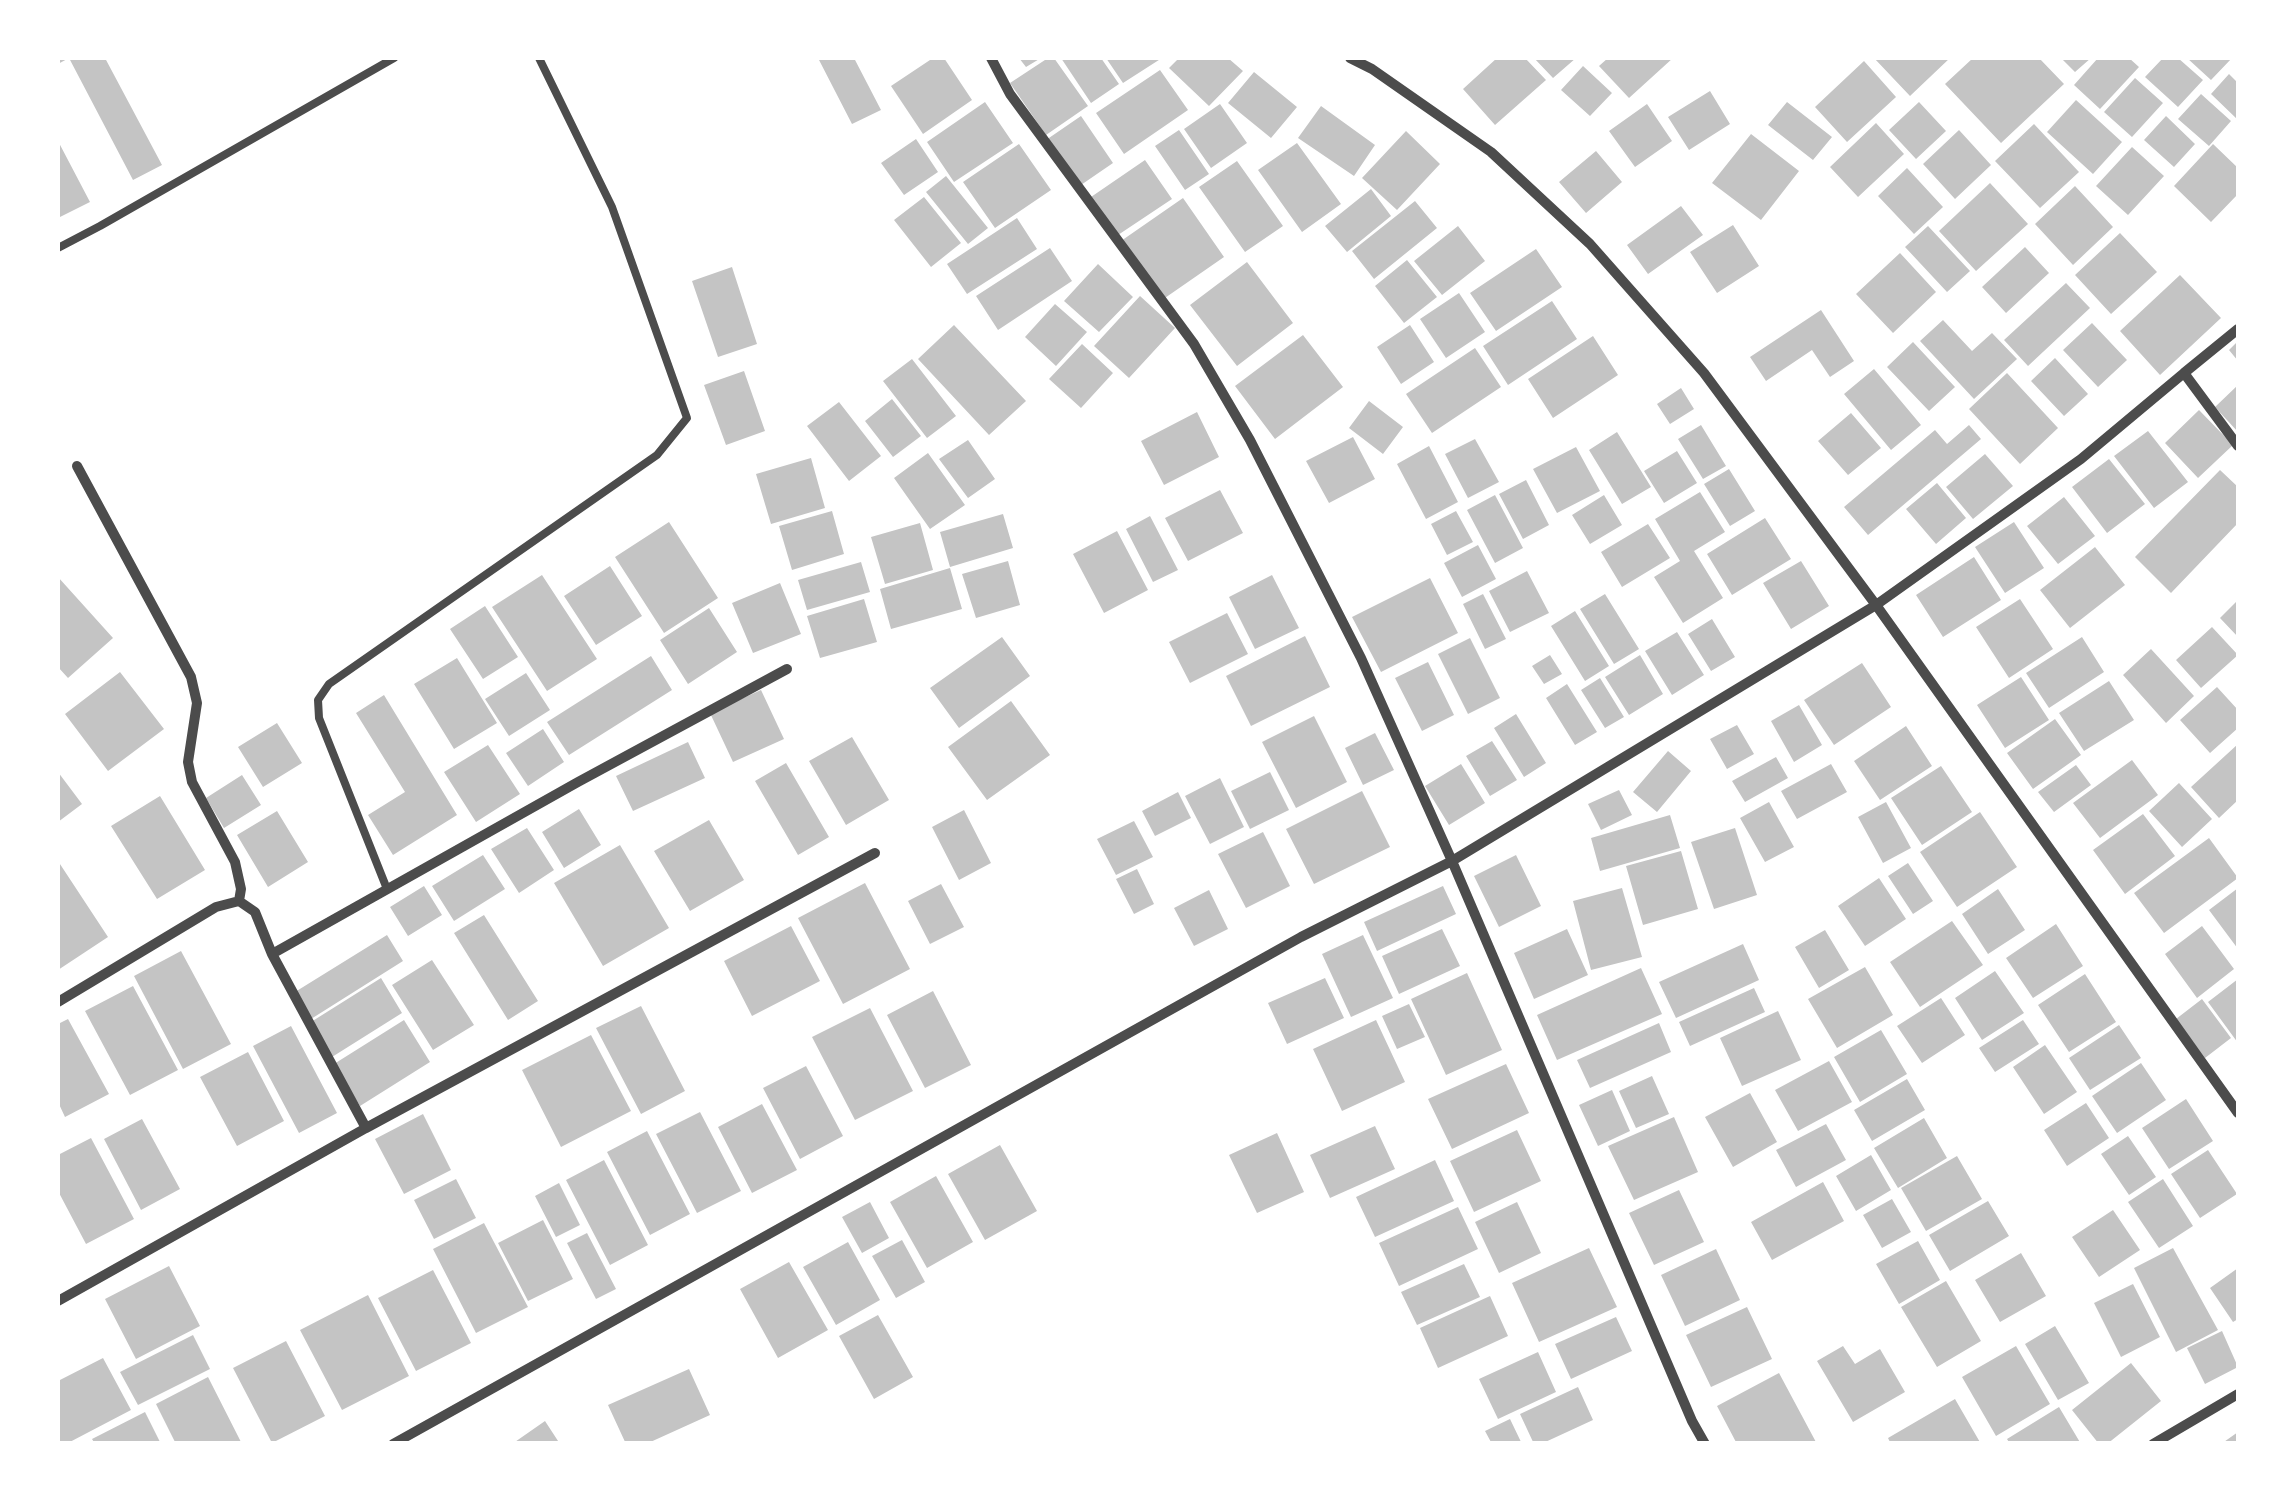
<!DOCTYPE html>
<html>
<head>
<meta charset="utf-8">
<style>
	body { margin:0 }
	#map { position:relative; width:2296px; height:1501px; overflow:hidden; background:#fff; font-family:"Fira Sans Condensed",sans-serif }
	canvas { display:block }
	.frame { position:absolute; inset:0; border:60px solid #fff; pointer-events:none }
</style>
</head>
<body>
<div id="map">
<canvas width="2296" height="1501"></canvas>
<div class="frame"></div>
</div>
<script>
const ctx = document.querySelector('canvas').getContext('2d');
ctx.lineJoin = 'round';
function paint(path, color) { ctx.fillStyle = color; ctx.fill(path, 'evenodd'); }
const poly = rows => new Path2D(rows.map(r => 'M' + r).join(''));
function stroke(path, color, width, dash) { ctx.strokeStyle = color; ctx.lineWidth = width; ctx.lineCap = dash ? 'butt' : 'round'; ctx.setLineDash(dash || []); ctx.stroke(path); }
paint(poly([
	[58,58,105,58,162,165,133,180,69,58,58,64],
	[818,58,854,58,881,110,852,124],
	[933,58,944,58,972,100,923,134,891,86],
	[1019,58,1041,58,1026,67],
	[1048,58,1054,58,1088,106,1046,135,1010,83],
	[1061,58,1101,58,1119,84,1091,103],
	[1106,58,1162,58,1123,83],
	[1179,58,1228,58,1243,71,1209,106,1169,68],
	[1497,58,1525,58,1546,80,1495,125,1463,89],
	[1534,58,1576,58,1553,78],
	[1608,58,1673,58,1629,98,1599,66],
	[1874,58,1950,58,1910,96],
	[1973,58,2039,58,2064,84,2001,143,1945,84],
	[2061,58,2091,58,2075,72],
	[2098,58,2129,58,2139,67,2100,109,2074,85],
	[2163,58,2178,58,2203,80,2178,107,2145,77],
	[2187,58,2232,58,2211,80],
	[1864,61,1896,97,1847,142,1815,107],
	[1583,66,1612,93,1590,116,1561,90],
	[1160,70,1188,110,1124,154,1096,113],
	[1254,72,1297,107,1271,138,1228,103],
	[2229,74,2238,83,2238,120,2211,94],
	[2135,78,2163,103,2132,137,2104,112],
	[1710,91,1730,124,1689,150,1668,117],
	[2201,94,2231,121,2209,146,2178,119],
	[2076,100,2122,142,2093,174,2047,132],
	[985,102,1013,143,954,182,927,142],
	[1787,102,1832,137,1813,160,1768,125],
	[1919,102,1946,131,1916,159,1889,130],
	[1220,104,1247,143,1211,168,1184,129],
	[1647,104,1672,141,1635,167,1609,131],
	[1321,106,1375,145,1354,176,1298,138],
	[1081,116,1113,163,1078,187,1046,140],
	[2166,116,2195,144,2174,167,2144,140],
	[1876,123,1904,154,1858,197,1830,167],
	[2034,124,2079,172,2040,208,1995,161],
	[1179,130,1209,174,1185,190,1155,146],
	[1959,130,1991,165,1955,199,1923,164],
	[1406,131,1440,164,1397,210,1362,178],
	[1751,134,1799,171,1761,220,1712,183],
	[916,139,938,172,904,195,881,163],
	[58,141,90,202,58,218],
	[1297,143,1341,204,1302,232,1258,170],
	[1019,144,1051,190,995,228,963,182],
	[2213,144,2238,168,2238,194,2211,222,2174,186],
	[2132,147,2164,176,2128,215,2096,186],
	[1596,151,1622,182,1586,213,1559,182],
	[1145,160,1172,199,1118,235,1091,197],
	[1237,161,1283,226,1245,252,1199,187],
	[1907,168,1943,207,1914,234,1878,196],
	[946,176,988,228,968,244,926,192],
	[1990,183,2028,224,1976,271,1939,231],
	[2075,186,2113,227,2073,265,2035,224],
	[1371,189,1391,216,1347,252,1325,226],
	[924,197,961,243,931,267,894,220],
	[1183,198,1224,257,1162,300,1121,241],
	[1415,201,1437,228,1374,279,1352,251],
	[1681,206,1703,235,1648,274,1627,245],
	[1017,218,1037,249,967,294,947,264],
	[1733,225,1759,266,1717,293,1690,252],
	[1458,226,1485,261,1442,295,1414,261],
	[1928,226,1970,271,1947,292,1905,247],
	[2120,233,2157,272,2111,314,2075,275],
	[2025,247,2049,273,2006,313,1982,287],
	[1050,248,1072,281,998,330,976,296],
	[1536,249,1562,287,1496,331,1470,293],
	[1900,253,1936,292,1893,333,1856,294],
	[1407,260,1437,297,1404,323,1375,286],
	[1247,262,1293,323,1237,366,1190,305],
	[1098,264,1133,297,1099,332,1064,301],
	[732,267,757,344,718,357,692,281],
	[2180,275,2221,318,2160,375,2120,331],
	[2066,283,2090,308,2028,366,2004,340],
	[1459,293,1485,332,1446,358,1420,319],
	[1140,296,1175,328,1129,378,1094,346],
	[1552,301,1577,339,1508,385,1483,346],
	[1055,304,1087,332,1056,366,1025,337],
	[1821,310,1854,361,1830,377,1812,350,1766,381,1750,357],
	[1943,320,1972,351,1992,333,2017,359,1974,399,1920,341],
	[2092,323,2127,360,2098,387,2063,350],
	[954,325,1026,401,989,435,918,359],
	[1410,325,1434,362,1401,384,1377,347],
	[1303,335,1343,387,1275,439,1235,386],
	[1593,336,1618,375,1553,418,1528,379],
	[2238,341,2238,361,2229,350],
	[1913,342,1955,387,1929,411,1887,367],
	[1082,344,1113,373,1081,408,1049,379],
	[1475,348,1501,387,1432,433,1406,394],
	[2055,358,2088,394,2064,416,2031,381],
	[912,359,956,416,927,438,883,381],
	[1874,369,1921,425,1891,450,1844,394],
	[744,371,765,431,726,445,704,385],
	[2007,373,2058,428,2020,464,1969,409],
	[2238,385,2238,432,2215,407],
	[1681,388,1694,409,1670,424,1657,404],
	[892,399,921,436,893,457,865,421],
	[1369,401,1403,427,1383,454,1349,428],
	[839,402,881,456,849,481,807,426],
	[2199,410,2233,445,2198,478,2165,443],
	[1197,412,1219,457,1164,485,1141,441],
	[1851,413,1881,448,1848,475,1818,441],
	[1701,425,1726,466,1703,479,1678,439],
	[1969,425,1981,439,1868,535,1844,507,1935,430,1947,444],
	[2148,431,2188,482,2154,508,2114,456],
	[1617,432,1651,487,1622,504,1589,450],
	[1353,437,1375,479,1329,503,1306,461],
	[1475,439,1499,482,1468,498,1445,454],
	[968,440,995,479,968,498,939,459],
	[1429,446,1458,502,1426,519,1397,464],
	[1576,447,1600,491,1557,513,1533,469],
	[1677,451,1697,483,1664,503,1644,471],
	[928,453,965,505,930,529,894,478],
	[1985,454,2013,486,1973,519,1946,487],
	[811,458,825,508,771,524,756,474],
	[2109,459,2145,504,2107,533,2072,487],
	[1729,469,1755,511,1730,526,1704,484],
	[2220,470,2238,487,2238,523,2171,593,2135,557],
	[1526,480,1549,525,1523,539,1499,494],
	[1937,483,1966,518,1936,544,1906,509],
	[1220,490,1243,533,1188,561,1165,518],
	[1700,492,1725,532,1694,551,1723,598,1683,623,1654,577,1680,561,1655,519],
	[1495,495,1523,548,1495,563,1467,510],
	[1604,495,1622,525,1590,544,1572,515],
	[2064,497,2095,536,2058,564,2027,526],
	[832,511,844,554,792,570,779,526],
	[1456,511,1473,542,1447,555,1431,524],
	[1003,514,1013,548,950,567,940,532],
	[1150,516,1178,570,1153,582,1126,529],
	[1765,518,1791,559,1732,595,1707,554],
	[669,522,718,598,664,633,615,557],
	[2014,522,2044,568,2005,593,1975,547],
	[920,523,933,570,885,584,871,537],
	[1648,524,1670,558,1622,587,1601,552],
	[1117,531,1148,590,1104,613,1073,554],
	[1478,545,1496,579,1462,597,1444,563],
	[2095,547,2125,585,2070,628,2040,590],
	[1974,557,2001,600,1943,637,1916,595],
	[1008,561,1020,605,976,618,962,574],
	[1801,561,1829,606,1791,629,1763,583],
	[861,562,870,592,807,610,798,580],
	[610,566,642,616,596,645,564,596],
	[950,568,962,609,891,629,880,589],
	[1527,571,1549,613,1510,632,1489,591],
	[542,575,597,659,547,691,492,607],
	[1272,575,1299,628,1255,649,1229,597],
	[58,577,113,638,68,678,58,667],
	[1430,578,1458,633,1381,672,1352,617],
	[780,583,801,634,753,653,732,603],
	[1483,594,1506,639,1485,649,1463,604],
	[1605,594,1639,649,1614,664,1580,609],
	[864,599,877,642,820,658,807,616],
	[2020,599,2053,649,2009,678,1976,627],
	[2238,600,2238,637,2220,618],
	[485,606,518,657,483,679,450,629],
	[709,608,737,652,688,684,660,640],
	[1575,611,1609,666,1585,681,1551,626],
	[1227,613,1248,654,1190,683,1169,642],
	[1712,619,1735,657,1711,671,1688,634],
	[2212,627,2238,655,2201,688,2176,660],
	[1677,632,1704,675,1672,695,1645,651],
	[1305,636,1330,687,1251,726,1226,676],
	[1002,637,1030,676,959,728,930,688],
	[2082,637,2104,672,2049,708,2026,673],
	[1470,638,1500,698,1468,714,1438,654],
	[2151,649,2194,696,2166,723,2123,675],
	[1550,655,1562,674,1544,684,1532,666],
	[1640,655,1663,694,1629,715,1605,677],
	[651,656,672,690,569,755,547,722],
	[457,658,497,723,454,749,414,684],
	[1428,662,1454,715,1422,731,1395,678],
	[1862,663,1891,707,1834,745,1804,700],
	[120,672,164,729,108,771,65,714],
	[526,673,550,710,509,736,485,699],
	[2021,677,2049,720,2005,748,1977,705],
	[1600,678,1624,717,1605,728,1581,690],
	[2109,681,2134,720,2084,751,2059,713],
	[1567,684,1597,732,1575,745,1546,698],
	[2217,687,2238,710,2238,728,2210,753,2180,720],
	[761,690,784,739,733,762,710,713],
	[384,695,457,815,393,855,368,815,405,792,356,713],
	[1011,701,1050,755,987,800,948,747],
	[1799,705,1822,745,1794,762,1771,721],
	[1516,714,1546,763,1524,777,1494,728],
	[1314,716,1347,782,1296,808,1262,742],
	[2055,719,2081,755,2033,789,2007,753],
	[277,723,302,763,263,787,238,747],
	[1737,725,1754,754,1727,769,1710,739],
	[1906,726,1932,766,1880,800,1854,761],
	[543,729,564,762,528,786,506,753],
	[1375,733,1394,770,1363,785,1345,748],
	[852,737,889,800,846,825,809,761],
	[1492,741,1517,780,1490,796,1466,756],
	[688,742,705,778,633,811,616,776],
	[2238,744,2238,800,2219,818,2191,787],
	[488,745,520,794,476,822,444,772],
	[1668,751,1691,771,1657,812,1633,792],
	[1776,757,1788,778,1745,802,1732,781],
	[2132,760,2158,795,2100,838,2073,803],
	[786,763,829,837,798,855,755,781],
	[1461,764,1485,803,1449,825,1425,786],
	[1831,764,1847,792,1797,819,1781,791],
	[2076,765,2091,785,2054,812,2038,792],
	[1941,766,1972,812,1922,845,1891,798],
	[58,772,82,804,58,822],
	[1270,772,1289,810,1250,829,1231,791],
	[242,775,261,805,224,828,206,798],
	[1220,778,1244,827,1210,844,1185,796],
	[2179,783,2212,819,2182,847,2149,811],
	[1619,790,1632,815,1601,830,1588,804],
	[1362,791,1390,847,1314,884,1286,829],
	[1178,792,1191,818,1155,836,1142,811],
	[160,796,205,870,157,899,111,826],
	[1769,802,1794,847,1765,862,1740,818],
	[1886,802,1911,848,1883,863,1858,817],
	[579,809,601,845,564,868,542,832],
	[964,810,991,863,959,880,932,827],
	[277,811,308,862,268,887,237,835],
	[1980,812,2017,867,1957,907,1920,852],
	[2143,814,2175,856,2125,894,2093,850],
	[1670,815,1680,848,1600,871,1591,838],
	[709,820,744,880,690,911,654,851],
	[1134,821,1153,857,1116,875,1097,839],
	[527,828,554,870,519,893,491,849],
	[1735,828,1757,895,1714,909,1691,842],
	[1263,832,1290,886,1246,908,1218,854],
	[2209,838,2238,878,2164,933,2134,893],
	[620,845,669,928,603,966,554,883],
	[1681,851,1698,909,1643,925,1626,866],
	[483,855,505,889,454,921,432,886],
	[1516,855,1541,906,1499,927,1474,876],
	[58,861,108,937,58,970],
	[1908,863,1933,901,1913,914,1888,876],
	[1137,869,1154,904,1134,914,1116,879],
	[1879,878,1906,919,1865,946,1838,906],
	[865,883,910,969,843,1004,798,918],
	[941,884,964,927,930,944,908,901],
	[424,886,442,915,408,936,390,907],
	[1443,886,1456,914,1377,951,1364,922],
	[1622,888,1642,957,1591,970,1573,901],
	[2238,888,2238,949,2209,910],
	[1998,889,2025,930,1988,954,1962,914],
	[1209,890,1228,929,1194,946,1174,908],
	[484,915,538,1001,508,1020,454,933],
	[1952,921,1983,965,1920,1007,1890,962],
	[2056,924,2083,966,2033,998,2006,958],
	[791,926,820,981,752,1016,724,961],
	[2202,926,2234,969,2197,998,2165,954],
	[1442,929,1460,966,1399,994,1382,956],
	[1567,929,1588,975,1534,999,1514,953],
	[1825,930,1849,970,1819,988,1795,947],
	[387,935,403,961,311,1019,295,992],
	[1363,935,1393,998,1351,1017,1322,954],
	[1743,944,1759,980,1676,1018,1659,982],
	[181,951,231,1044,183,1069,134,976],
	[432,960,474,1025,433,1050,392,985],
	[1865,967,1893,1015,1837,1048,1808,999],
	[1641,968,1662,1014,1557,1060,1537,1015],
	[1995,971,2024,1013,1982,1040,1955,998],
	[1467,973,1502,1050,1446,1075,1411,999],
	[2085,974,2116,1022,2069,1052,2038,1005],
	[381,978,402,1013,332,1057,311,1022],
	[1325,978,1344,1018,1287,1044,1268,1003],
	[2238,979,2238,1043,2208,1002],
	[133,986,178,1070,130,1095,85,1011],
	[1754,988,1765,1012,1690,1046,1679,1022],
	[933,991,971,1065,925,1088,887,1015],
	[1941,998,1965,1035,1922,1063,1897,1026],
	[2202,999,2231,1038,2205,1058,2176,1019],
	[1409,1004,1425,1037,1397,1049,1382,1016],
	[641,1006,685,1091,641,1114,596,1028],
	[870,1008,913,1091,855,1120,812,1037],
	[1778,1011,1801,1060,1742,1086,1720,1038],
	[68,1019,109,1094,65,1117,58,1102,58,1024],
	[404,1020,430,1062,360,1106,334,1064],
	[1376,1020,1405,1082,1342,1111,1313,1049],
	[2023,1020,2039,1044,1995,1072,1979,1048],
	[1659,1023,1671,1052,1590,1088,1577,1060],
	[2119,1025,2141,1058,2090,1090,2069,1058],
	[291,1026,337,1113,299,1133,253,1046],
	[1881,1030,1907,1074,1860,1102,1834,1057],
	[591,1035,631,1111,561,1147,522,1070],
	[2045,1045,2077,1092,2044,1114,2013,1067],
	[248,1052,284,1121,237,1146,200,1077],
	[1829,1061,1852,1102,1798,1131,1775,1090],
	[2141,1063,2166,1100,2117,1133,2092,1096],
	[1506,1064,1529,1113,1452,1149,1428,1099],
	[806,1066,843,1136,800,1159,763,1088],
	[1652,1076,1669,1114,1636,1128,1619,1091],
	[1907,1079,1925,1110,1872,1141,1854,1110],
	[1612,1090,1630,1131,1598,1146,1579,1105],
	[1750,1093,1777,1142,1733,1167,1705,1117],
	[2186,1099,2213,1141,2169,1169,2142,1128],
	[2086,1103,2109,1138,2067,1166,2044,1130],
	[762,1104,797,1170,752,1193,718,1127],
	[700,1112,741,1191,697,1213,656,1134],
	[423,1114,451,1170,404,1194,375,1139],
	[1674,1117,1698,1172,1634,1200,1608,1146],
	[1924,1118,1947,1158,1898,1188,1874,1148],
	[142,1119,180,1189,141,1210,104,1139],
	[1826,1124,1846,1160,1796,1187,1776,1150],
	[1375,1126,1395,1169,1330,1198,1310,1155],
	[1517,1130,1541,1181,1474,1212,1450,1161],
	[647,1131,690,1214,650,1235,607,1152],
	[1277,1133,1304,1192,1257,1213,1229,1155],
	[2128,1136,2156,1177,2129,1195,2101,1154],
	[91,1138,134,1219,86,1244,58,1191,58,1155],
	[1000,1145,1037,1211,985,1240,948,1174],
	[2208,1150,2237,1194,2200,1218,2171,1174],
	[1871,1155,1891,1190,1856,1211,1836,1176],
	[1957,1156,1982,1199,1926,1231,1901,1188],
	[604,1160,648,1245,610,1265,566,1180],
	[1435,1160,1454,1201,1375,1237,1356,1197],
	[936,1176,973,1242,927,1268,890,1202],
	[456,1179,476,1218,434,1239,414,1200],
	[2163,1179,2193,1226,2159,1248,2128,1202],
	[1823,1182,1844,1221,1772,1260,1751,1222],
	[559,1183,580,1225,556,1237,535,1196],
	[1679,1190,1704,1242,1654,1265,1629,1213],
	[1892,1199,1911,1232,1882,1248,1863,1215],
	[1988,1201,2009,1236,1950,1271,1929,1235],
	[870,1202,889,1238,862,1253,842,1217],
	[1517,1202,1541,1253,1499,1273,1475,1222],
	[1458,1207,1478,1249,1399,1286,1379,1243],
	[2113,1210,2140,1250,2099,1277,2072,1237],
	[543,1220,573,1279,528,1301,498,1243],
	[484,1223,528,1307,476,1333,433,1249],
	[587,1233,616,1289,596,1299,567,1243],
	[902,1240,925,1282,896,1298,872,1256],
	[1918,1241,1940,1280,1899,1304,1876,1264],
	[848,1242,880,1300,836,1325,803,1267],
	[1589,1248,1617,1307,1539,1342,1512,1283],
	[2173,1248,2218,1330,2176,1352,2134,1268],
	[1716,1249,1740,1300,1685,1326,1661,1275],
	[2021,1253,2046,1296,2000,1322,1975,1280],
	[789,1262,828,1330,778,1358,740,1289],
	[1464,1264,1480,1297,1417,1325,1401,1292],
	[169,1266,200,1326,136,1359,105,1299],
	[2238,1268,2238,1319,2233,1322,2210,1288],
	[433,1270,471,1343,416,1371,378,1298],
	[1946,1281,1981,1341,1937,1367,1901,1307],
	[2133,1284,2160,1337,2121,1357,2094,1303],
	[368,1295,409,1376,342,1410,300,1330],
	[1490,1296,1508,1336,1438,1368,1420,1328],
	[1747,1307,1772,1359,1711,1387,1686,1335],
	[878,1315,913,1377,874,1399,839,1336],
	[1616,1317,1632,1351,1571,1379,1555,1344],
	[2055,1326,2089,1383,2058,1400,2025,1344],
	[2222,1331,2238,1367,2205,1384,2187,1348],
	[193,1335,210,1369,138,1405,120,1372],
	[286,1341,325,1416,272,1443,233,1368],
	[1843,1346,1855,1364,1880,1349,1905,1392,1853,1422,1817,1361],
	[2016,1346,2050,1404,1996,1436,1962,1377],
	[1538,1352,1556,1392,1498,1419,1479,1379],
	[103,1358,131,1410,66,1444,58,1444,58,1381],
	[2131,1363,2161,1401,2107,1444,2099,1444,2072,1410],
	[689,1369,710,1415,646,1444,626,1444,608,1405],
	[1779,1373,1817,1444,1737,1444,1717,1406],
	[208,1377,242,1444,176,1444,156,1404],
	[1578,1387,1593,1420,1541,1444,1534,1444,1520,1414],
	[1955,1399,1981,1444,1891,1444,1888,1438],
	[2059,1407,2081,1444,2010,1444,2007,1439],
	[145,1412,161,1444,95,1444,92,1439],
	[1510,1419,1522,1444,1492,1444,1485,1431],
	[545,1421,560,1444,512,1444],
	[2238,1432,2238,1444,2221,1444]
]), '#c4c4c4');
stroke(poly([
	[58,248,100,226,394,58],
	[387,889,319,718,318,700,329,684,657,455,687,418,612,207,539,58]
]), '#4c4c4c', 8);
stroke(poly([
	[991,58,1010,94,1194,344,1250,440,1361,658,1452,861,1692,1421,1705,1444],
	[1350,58,1372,69,1491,152,1590,244,1704,373,1876,605,2238,1113],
	[2184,373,2238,329],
	[77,466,191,677,197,703,188,762,192,782,235,862,241,889,239,901],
	[272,954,366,1128,875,853],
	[58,1002,216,907,239,901,255,912,272,954,578,782,787,669],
	[58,1301,366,1128],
	[393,1444,1301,937,1452,861,1876,605,2081,459,2184,373,2238,446],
	[2153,1444,2238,1394]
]), '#4c4c4c', 10);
</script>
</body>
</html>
